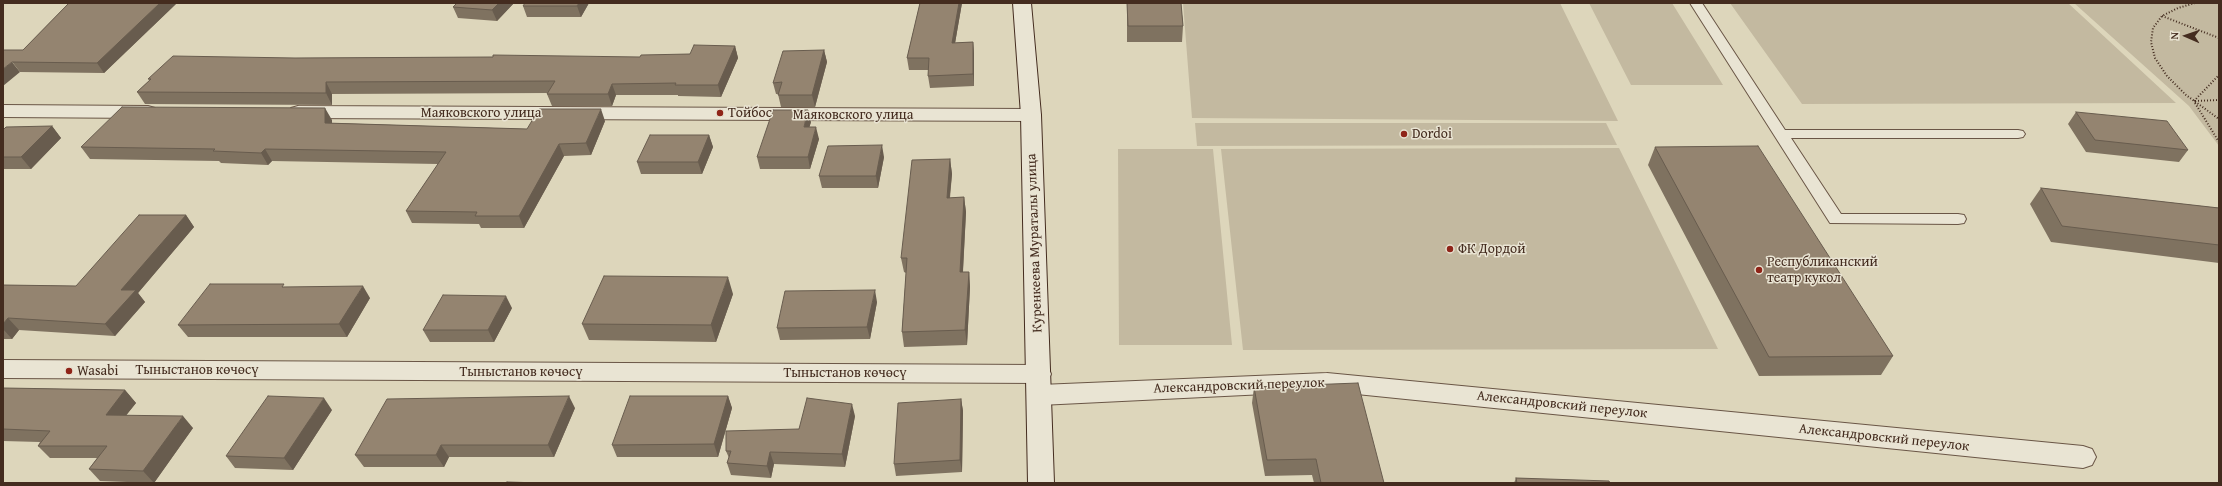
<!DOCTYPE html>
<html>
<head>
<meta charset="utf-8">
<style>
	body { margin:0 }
	#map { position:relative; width:2222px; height:486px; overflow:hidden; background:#ddd6bb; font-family:"Gentium Book Plus",serif }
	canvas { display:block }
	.frame { position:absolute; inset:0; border:4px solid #442c1f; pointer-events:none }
	.north { position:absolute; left:2166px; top:16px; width:40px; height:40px; -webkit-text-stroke:3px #e9e4d3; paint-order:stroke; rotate:272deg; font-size:11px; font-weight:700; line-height:16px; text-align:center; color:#442c1f }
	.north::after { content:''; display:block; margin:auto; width:14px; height:18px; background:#442c1f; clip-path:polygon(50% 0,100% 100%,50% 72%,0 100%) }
</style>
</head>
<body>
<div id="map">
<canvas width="2222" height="486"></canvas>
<div class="frame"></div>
<div class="north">N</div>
</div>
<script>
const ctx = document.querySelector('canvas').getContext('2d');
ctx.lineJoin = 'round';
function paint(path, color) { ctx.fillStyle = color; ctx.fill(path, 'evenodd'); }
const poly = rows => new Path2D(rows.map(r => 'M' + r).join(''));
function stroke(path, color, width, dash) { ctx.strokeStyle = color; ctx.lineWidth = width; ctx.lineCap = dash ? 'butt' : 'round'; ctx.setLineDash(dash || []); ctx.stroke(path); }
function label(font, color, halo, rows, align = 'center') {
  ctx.font = font + ' "Gentium Book Plus",serif'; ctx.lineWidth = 3; ctx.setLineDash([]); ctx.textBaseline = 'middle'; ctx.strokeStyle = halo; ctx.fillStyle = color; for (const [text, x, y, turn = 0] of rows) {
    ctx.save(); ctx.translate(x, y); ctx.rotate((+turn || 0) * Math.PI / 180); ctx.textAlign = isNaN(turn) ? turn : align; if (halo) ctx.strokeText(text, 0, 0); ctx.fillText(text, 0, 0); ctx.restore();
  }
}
paint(poly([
	[1183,3,1560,3,1618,121,1192,118],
	[1589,3,1672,3,1723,85,1631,85],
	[1730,3,2068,3,2176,103,1802,104],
	[2074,3,2219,3,2219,146,2189,106],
	[1195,123,1606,123,1617,145,1197,146],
	[1619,148,1718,349,1243,350,1221,149],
	[1118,149,1213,149,1232,345,1119,345]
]), '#c3b9a0');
const lane = poly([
	[1690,3,1702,3,1785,130,2018,130,2023,131,2025,134,2023,137,2018,138,1791,138,1841,214,1958,214,1964,215,1966,219,1964,223,1958,224,1830,223,1690,3]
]);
const street = poly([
	[3,105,148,106,155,108,158,112,155,116,148,118,3,117,3,105],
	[298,106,1031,109,1038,111,1041,115,1038,119,1031,121,298,118,291,116,288,112,291,108,298,106],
	[3,360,1039,365,1048,367,1051,374,1048,381,1039,383,3,378,3,360],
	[1327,373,2083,446,2092,449,2096,457,2092,465,2083,468,1327,391,1040,405,1031,402,1028,395,1031,388,1040,385,1327,373]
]);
const secondary = poly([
	[1013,3,1031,3,1041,115,1054,483,1028,483,1021,115,1013,3]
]);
stroke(lane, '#6a5646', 2);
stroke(street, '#6a5646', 2);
stroke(secondary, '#442c1f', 2);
stroke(poly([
	[2195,3,2178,8,2162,16,2153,28,2151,42,2155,58,2167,76,2186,95,2219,119],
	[2162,16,2219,38],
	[2194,101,2219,75],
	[2195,101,2219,100],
	[2195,103,2219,142]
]), '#442c1f', 2, [1, 2]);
paint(lane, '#e9e4d3');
paint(street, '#e9e4d3');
paint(secondary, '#e9e4d3');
paint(poly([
	[69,3,177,3,104,73,20,72,3,50,23,50],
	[457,3,514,3,497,21,458,18,453,7],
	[589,3,581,17,527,17,523,6],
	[920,3,962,3,955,43,973,42,974,54,974,86,930,88,928,76,929,70,909,70,907,58],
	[1127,3,1181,3,1183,26,1182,42,1127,42],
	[735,46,738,58,721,97,678,96,678,95,616,95,612,106,552,106,547,94,548,93,332,94,332,105,145,104,137,92,150,80,148,79,295,58,640,57,690,54],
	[824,50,827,62,815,107,781,107,778,94,776,94,773,83],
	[2076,112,2188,150,2179,162,2086,152,2068,124],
	[332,120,332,123,527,129,605,121,591,155,564,156,524,228,481,228,479,224,412,223,406,211,438,164,272,161,268,165,221,163,219,161,90,159,81,147],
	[811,122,809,127,819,139,810,169,760,169,757,157],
	[52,126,61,138,31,169,3,169,3,130],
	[709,135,713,147,702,174,641,174,637,162],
	[1655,147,1893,356,1881,375,1759,376,1648,165],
	[884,157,878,188,822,188,819,176],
	[950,159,952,174,950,198,964,197,966,212,963,272,969,272,970,287,967,345,904,347,902,332,906,273,904,272,901,258],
	[2041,188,2219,208,2219,263,2051,242,2030,204],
	[186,215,194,227,138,293,145,302,115,336,19,330,12,339,3,339,3,285,76,286],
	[286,287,370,298,347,337,188,337,178,325],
	[733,294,716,342,589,340,582,324],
	[877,302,870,339,780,340,777,328],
	[512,308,494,342,430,342,423,330],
	[1254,387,1384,483,1314,483,1312,475,1265,476,1252,403],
	[3,388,125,390,136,403,126,415,193,428,154,483,100,481,89,469,97,458,50,458,38,446,40,442,3,441],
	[728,396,732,408,718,457,617,457,612,445],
	[961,399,963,411,962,472,896,476,894,464],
	[575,408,554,457,449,457,444,467,364,467,355,455],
	[332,410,293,470,235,468,226,456],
	[855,416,845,467,774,464,771,478,731,475,727,463,729,458,726,451,799,429],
	[1516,478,1610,483,1514,483]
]), '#7f7260');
paint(poly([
	[160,3,177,3,104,73,97,63],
	[499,3,514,3,497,21,492,10],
	[579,3,589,3,581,17,577,6],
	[959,3,962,3,953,55,952,43],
	[973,42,974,54,974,86,973,74],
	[735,46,738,58,721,97,718,85],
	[824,50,827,62,815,107,812,95],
	[12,62,20,72,3,86,3,69],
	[326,82,332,94,332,105,326,93],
	[612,84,616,95,612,106,608,94],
	[325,108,332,120,332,135,325,123],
	[601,109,605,121,591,155,586,143],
	[808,110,811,122,806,139,804,127],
	[52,126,61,138,31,169,21,157],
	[816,127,819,139,810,169,808,157],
	[709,135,713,147,702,174,698,162],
	[559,144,564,156,524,228,519,216],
	[882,145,884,157,878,188,876,176],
	[265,149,272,161,268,165,261,153],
	[950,159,952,174,948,213,947,198],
	[964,197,966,212,962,287,960,272],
	[186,215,194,227,138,293,145,302,115,336,105,324,121,290],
	[969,272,970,287,967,345,965,330],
	[728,277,733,294,716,342,711,325],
	[363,286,370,298,347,337,339,324],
	[875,290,877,302,870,339,867,327],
	[506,296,512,308,494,342,488,330],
	[8,318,19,330,12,339,3,329,3,324],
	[125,390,136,403,117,427,106,415],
	[569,396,575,408,554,457,548,445],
	[728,396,732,408,718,457,714,444],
	[324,398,332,410,293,470,284,458],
	[961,399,963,411,962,472,960,460],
	[852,404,855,416,845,467,842,454],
	[183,416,193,428,154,483,143,471],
	[441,445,449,457,444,467,436,455],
	[770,452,774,464,771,478,767,466]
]), '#685c4e');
const building = poly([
	[69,3,160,3,97,63,12,62,3,69,3,50,23,50,69,3],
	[457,3,499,3,492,10,453,7,457,3],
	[525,3,579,3,577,6,523,6,525,3],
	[920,3,959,3,952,43,973,42,973,74,928,76,929,58,907,58,920,3],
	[1127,3,1181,3,1183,26,1128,26,1127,3],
	[694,45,735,46,718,85,675,85,676,83,612,84,608,94,547,94,555,81,326,82,326,93,137,92,151,79,148,79,173,56,295,58,493,57,493,55,640,57,641,55,690,54,694,45],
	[824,50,812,95,778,95,782,82,773,83,783,51,824,50],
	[122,107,325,108,325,123,527,129,539,109,601,109,586,143,559,144,519,216,475,216,477,212,406,211,446,152,265,149,261,153,213,151,215,149,81,147,122,107],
	[773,110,808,110,804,127,816,127,808,157,757,157,773,110],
	[2076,112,2167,121,2188,150,2095,140,2076,112],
	[52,126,21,157,3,157,3,130,6,127,52,126],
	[650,135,709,135,698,162,637,162,650,135],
	[882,145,876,176,819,176,828,146,882,145],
	[1758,146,1893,356,1769,357,1655,147,1758,146],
	[950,159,947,198,964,197,960,272,969,272,965,330,902,332,907,258,901,258,912,160,950,159],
	[2041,188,2219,208,2219,245,2062,226,2041,188],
	[139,215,186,215,121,290,136,290,105,324,8,318,3,324,3,285,76,286,139,215],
	[604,276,728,277,711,325,582,324,604,276],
	[210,284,284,284,282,287,363,286,339,324,178,325,210,284],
	[875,290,867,327,777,328,785,291,875,290],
	[443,295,506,296,488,330,423,330,443,295],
	[1358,383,1384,483,1321,483,1316,459,1267,460,1254,387,1358,383],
	[3,388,125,390,106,415,183,416,143,471,89,469,107,446,38,446,50,431,3,429,3,388],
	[268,396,324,398,284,458,226,456,268,396],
	[569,396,548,445,441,445,436,455,355,455,387,399,569,396],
	[630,396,728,396,714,444,612,445,630,396],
	[807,398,852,404,842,454,770,452,767,466,727,463,731,451,726,451,726,431,799,429,807,398],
	[961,399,960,460,894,464,898,403,961,399],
	[1516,478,1609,481,1610,483,1517,483,1516,478],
	[507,482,541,483,507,483,507,482]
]);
paint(building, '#948470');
stroke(building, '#685c4e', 1);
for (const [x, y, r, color] of [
	[720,113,4,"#8f2418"],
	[1404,134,4,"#8f2418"],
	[1450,249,4,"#8f2418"],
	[1759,270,4,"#8f2418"],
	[69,371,4,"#8f2418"]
]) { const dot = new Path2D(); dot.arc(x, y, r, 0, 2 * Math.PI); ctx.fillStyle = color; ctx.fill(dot); stroke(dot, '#e9e4d3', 1.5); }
label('14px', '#442c1f', '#e9e4d3', [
	["Маяковского улица",481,113],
	["Маяковского улица",853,115],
	["Куренкеева Мураталы улица",1035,243,-92],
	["Тыныстанов көчөсү",197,370],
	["Тыныстанов көчөсү",521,372],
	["Тыныстанов көчөсү",845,373],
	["Александровский переулок",1239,386,-2],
	["Александровский переулок",1562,405,6],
	["Александровский переулок",1884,438,6]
]);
label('14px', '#442c1f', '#e9e4d3', [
	["Тойбос",728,113],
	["Dordoi",1412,134],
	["ФК Дордой",1458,249],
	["Республиканский",1767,262],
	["театр кукол",1767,278],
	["Wasabi",77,371]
], 'left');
</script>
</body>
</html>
